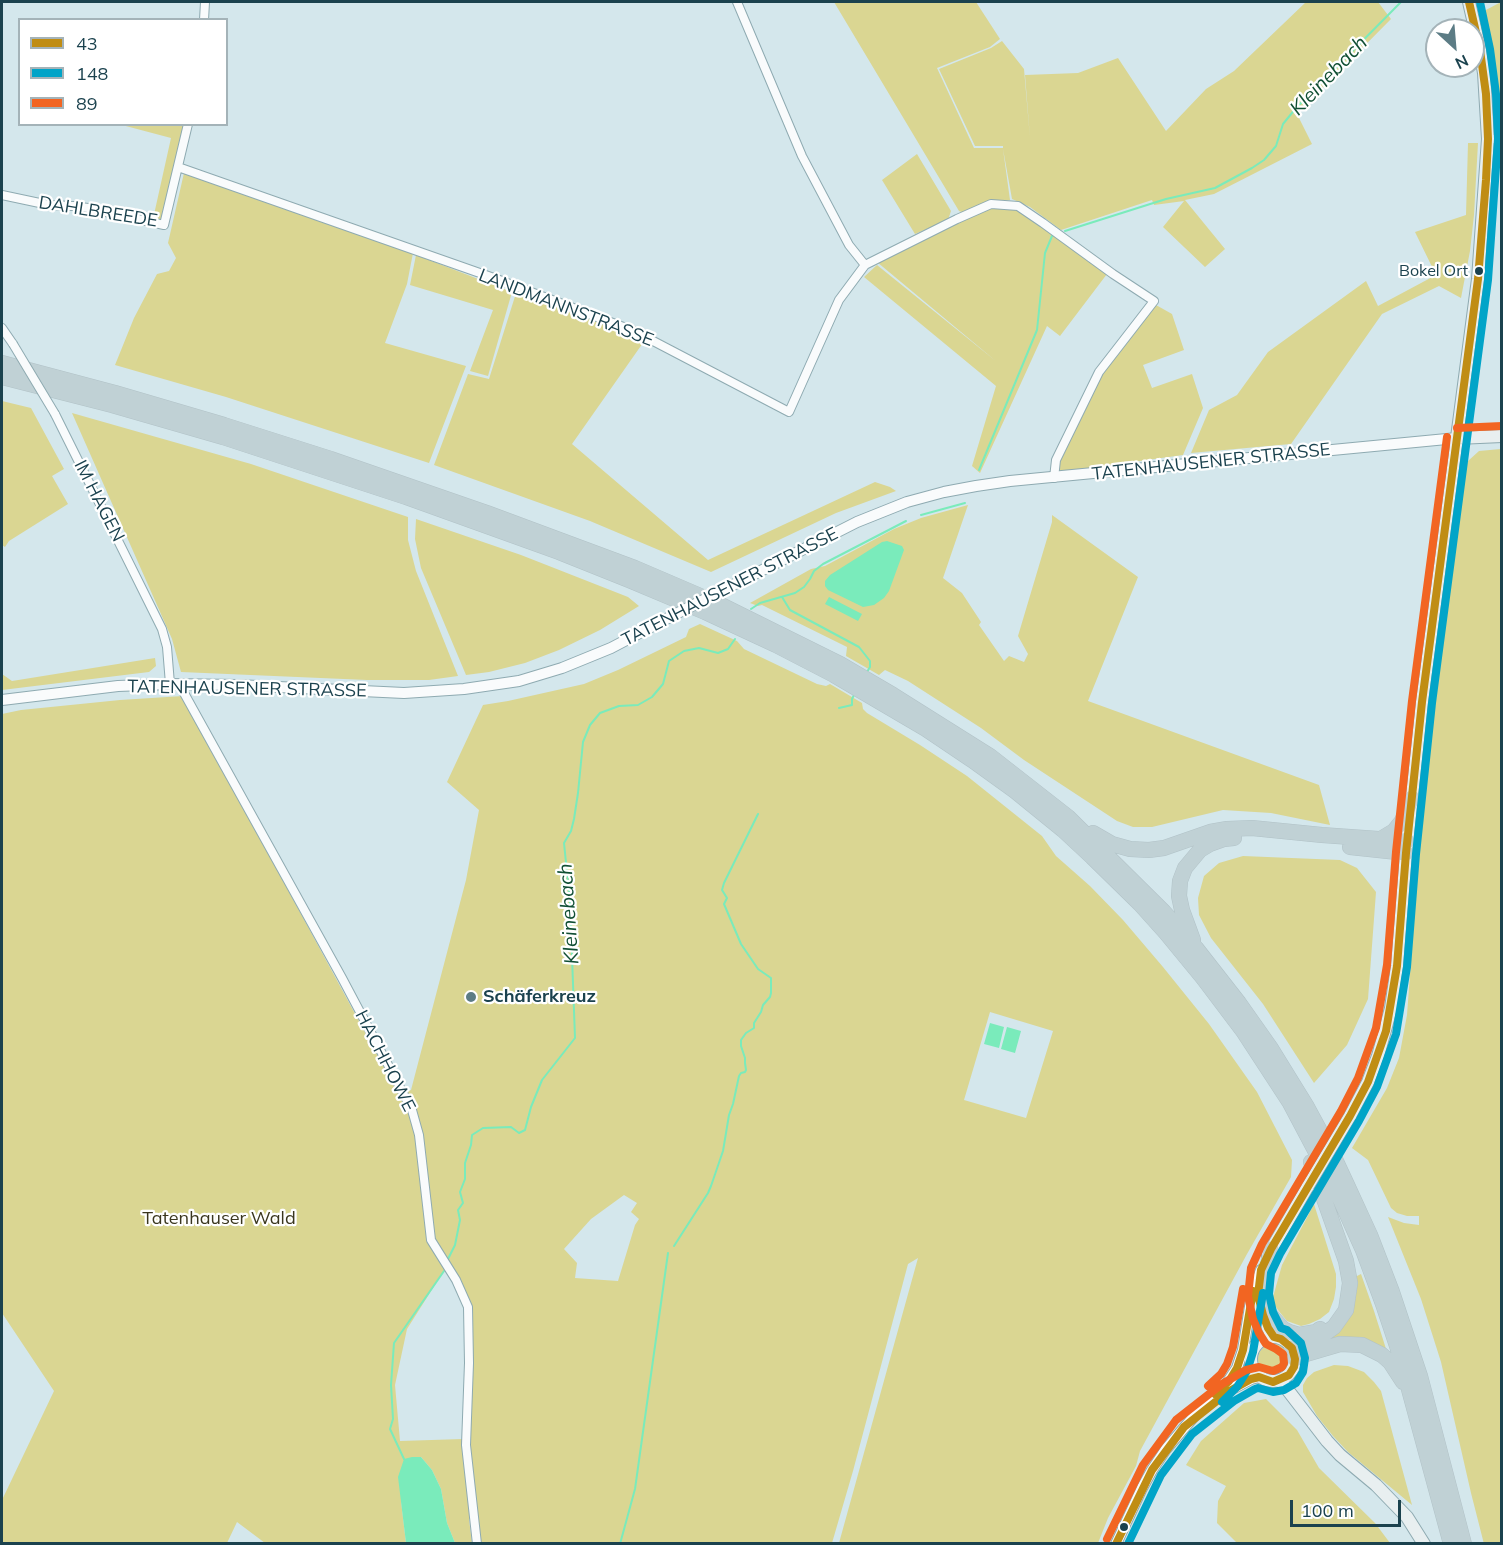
<!DOCTYPE html>
<html>
<head>
<meta charset="utf-8">
<style>
	body { margin:0 }
	#map { position:relative; width:1503px; height:1545px; overflow:hidden; background:#d4e7ec; font-family:Mulish,sans-serif }
	canvas { display:block }
	.frame { position:absolute; inset:0; border:3px solid #1b424e; pointer-events:none }
	.legend { position:absolute; left:18px; top:18px; width:210px; height:108px; box-sizing:border-box; background:#fff; border:2px solid #a4b3b8; margin:0; padding:8px 10px; list-style:none; font-size:18px; color:#1b424e }
	.legend li { display:flex; align-items:center; gap:12px; height:30px }
	.legend b { width:30px; border:2px solid #a4b3b8 }
	.north { position:absolute; left:1425px; top:18px; width:60px; height:60px; box-sizing:border-box; background:#fff; border:2px solid #a4b3b8; border-radius:50%; rotate:154deg; font-size:16px; font-weight:700; line-height:24px; text-align:center; color:#1b424e }
	.north::after { content:''; display:block; margin:auto; width:21px; height:27px; background:#5c7c85; clip-path:polygon(50% 0,100% 100%,50% 72%,0 100%) }
	.scale { position:absolute; left:1290px; top:1500px; width:111px; height:27px; box-sizing:border-box; border:3px solid #1b424e; border-top:0; padding-left:8px; font-size:18px; line-height:21px; white-space:nowrap; color:#1b424e; -webkit-text-stroke:4px #fff; paint-order:stroke }
</style>
</head>
<body>
<div id="map">
<canvas width="1503" height="1545"></canvas>
<div class="frame"></div>
<ul class="legend">
<li><b style="height:8px;background:#c08d14"></b>43</li>
<li><b style="height:8px;background:#01a4c8"></b>148</li>
<li><b style="height:8px;background:#f26522"></b>89</li>
</ul>
<div class="north">N</div>
<div class="scale">100 m</div>
</div>
<script>
const ctx = document.querySelector('canvas').getContext('2d');
ctx.lineJoin = 'round';
function paint(path, color) { ctx.fillStyle = color; ctx.fill(path, 'evenodd'); }
const poly = rows => new Path2D(rows.map(r => 'M' + r).join(''));
function stroke(path, color, width, dash) { ctx.strokeStyle = color; ctx.lineWidth = width; ctx.lineCap = dash ? 'butt' : 'round'; ctx.setLineDash(dash || []); ctx.stroke(path); }
function label(font, color, halo, rows, align = 'center') {
  ctx.font = font + ' Mulish,sans-serif'; ctx.lineWidth = 4.5; ctx.setLineDash([]); ctx.textBaseline = 'middle'; ctx.strokeStyle = halo; ctx.fillStyle = color; for (const [text, x, y, turn = 0] of rows) {
    ctx.save(); ctx.translate(x, y); ctx.rotate((+turn || 0) * Math.PI / 180); ctx.textAlign = isNaN(turn) ? turn : align; if (halo) ctx.strokeText(text, 0, 0); ctx.fillText(text, 0, 0); ctx.restore();
  }
}
paint(poly([
	[834,2,976,2,1000,39,990,47,937,68,974,148,1003,148,1003,146,975,146,939,69,991,48,1002,41,1024,69,1030,138,1025,75,1078,73,1118,58,1166,131,1206,89,1234,71,1306,2,1378,2,1391,19,1297,114,1312,144,1214,194,1185,200,1225,249,1205,267,1163,227,1184,201,1154,205,1152,200,1061,230,1030,207,1012,199,1003,149,1010,200,995,202,964,213,959,211],
	[1501,2,1501,121,1492,46,1484,11],
	[178,124,184,126,182,139,161,220,153,219,171,138,122,125],
	[1468,143,1478,143,1474,215,1470,251,1461,298,1439,286,1382,314,1291,444,1191,453,1209,410,1237,395,1268,352,1366,281,1378,306,1436,275,1415,232,1466,215],
	[917,154,951,211,948,220,915,234,882,180],
	[184,173,413,253,407,284,385,343,466,366,429,463,226,397,115,365,134,318,157,274,169,271,176,258,168,243],
	[990,208,1016,208,1107,274,1060,336,1047,326,980,473,972,466,996,386,864,277,877,265,997,362,877,262],
	[416,255,512,292,488,376,470,371,493,310,410,285],
	[517,290,632,333,645,340,572,444,708,560,875,482,890,487,896,491,836,513,711,572,590,521,434,465,468,374,489,379],
	[1156,305,1172,314,1184,350,1143,365,1152,388,1192,374,1203,408,1183,455,1061,472,1057,464,1102,374],
	[2,401,31,408,64,469,52,476,68,504,9,541,5,547,2,545],
	[72,413,251,464,408,517,408,540,416,571,458,676,429,680,367,680,181,672,172,639],
	[1501,449,1502,1543,1484,1544,1471,1493,1441,1362,1421,1299,1388,1217,1404,1223,1419,1225,1419,1216,1407,1216,1397,1213,1391,1208,1368,1160,1352,1148,1387,1088,1399,1058,1407,1015,1422,809,1465,470,1468,461,1479,451],
	[968,505,943,578,962,593,981,622,979,625,1004,661,1009,656,1024,662,1028,654,1018,636,1052,522,1052,515,1138,577,1088,701,1319,785,1330,825,1271,813,1223,810,1152,827,1133,827,1117,821,1024,760,981,728,908,681,885,670,879,675,846,656,847,647,762,605,758,606,750,603,811,569,825,566,894,529,921,518],
	[416,519,521,555,628,597,639,606,600,630,559,650,525,663,489,672,466,675,421,568,415,539],
	[700,624,737,641,744,649,817,684,826,686,830,684,862,703,863,709,867,713,920,745,967,776,1042,836,1056,856,1090,886,1123,920,1163,967,1209,1024,1257,1092,1292,1160,1291,1177,1247,1254,1140,1451,1136,1466,1108,1518,1098,1543,839,1543,918,1258,908,1264,853,1471,832,1543,481,1543,478,1521,469,1519,472,1543,455,1543,447,1523,441,1489,432,1470,421,1457,401,1501,406,1543,265,1543,237,1522,227,1543,2,1543,2,1500,54,1391,2,1313,2,714,21,710,120,700,183,696,399,1095,411,1090,466,880,479,810,447,782,483,705,508,701,584,684,618,670,686,637,689,629],
	[990,1012,1053,1031,1026,1118,964,1100],
	[624,1195,637,1203,631,1212,639,1219,635,1225,618,1281,575,1278,577,1263,564,1249,591,1219],
	[445,1269,455,1286,464,1308,466,1363,463,1439,400,1441,395,1385,407,1329],
	[155,658,156,666,149,672,2,690,2,674,12,681],
	[1243,856,1340,860,1357,868,1376,892,1368,999,1347,1045,1314,1083,1263,1004,1211,938,1199,915,1198,898,1204,876,1219,863],
	[1314,1204,1336,1274,1336,1287,1334,1299,1329,1312,1320,1319,1309,1324,1301,1326,1287,1321,1278,1310,1274,1304,1273,1297,1282,1265],
	[1361,1274,1374,1311,1387,1352,1320,1343,1354,1304,1356,1294,1357,1276],
	'1258 1359a15 15 0 1 1 30 0a15 15 0 1 1-30 0Z',
	[1334,1365,1348,1366,1364,1372,1374,1382,1381,1391,1412,1505,1348,1452,1333,1436,1317,1416,1303,1392,1303,1385,1307,1378,1314,1372],
	[1266,1399,1297,1430,1319,1468,1375,1523,1390,1543,1237,1543,1217,1523,1218,1501,1226,1486,1186,1465,1201,1441,1244,1403]
]), '#dad692');
paint(poly([
	[887,541,902,546,904,550,889,591,884,598,874,605,863,607,828,590,825,586,825,581,830,575,882,542],
	[829,597,862,614,858,621,825,604],
	[990,1023,1004,1027,999,1048,984,1044],
	[1007,1027,1021,1031,1015,1053,1001,1049],
	[412,1457,421,1457,432,1470,441,1489,447,1523,455,1543,406,1543,398,1477,404,1459]
]), '#7aebbb');
stroke(poly([
	[1065,231,1166,199,1215,188,1252,168,1264,160,1276,146,1283,124,1296,108,1401,2],
	[979,470,1037,330,1045,253,1052,236],
	[921,515,965,503],
	[782,597,790,610,859,647,870,661,870,667,867,672],
	[751,609,760,603,795,593,804,587,810,579,814,571,823,564,906,521],
	[839,708,852,705,852,699,854,695],
	[674,1246,708,1193,711,1186,723,1151,729,1115,733,1104,739,1076,741,1073,745,1072,746,1070,745,1063,745,1058,741,1046,741,1040,746,1033,754,1028,754,1023,761,1012,763,1005,770,997,771,993,771,978,758,969,741,944,724,904,727,898,722,890,724,883,758,814],
	[447,1261,455,1245,460,1220,458,1210,463,1203,460,1192,465,1179,465,1163,471,1145,472,1135,483,1128,511,1127,519,1133,525,1130,531,1107,542,1080,575,1038,570,902,564,843,571,831,574,819,578,793,583,742,590,725,600,713,619,706,638,705,652,697,663,684,669,661,684,651,699,648,718,653,728,649,735,639],
	[404,1459,390,1429,393,1419,391,1385,394,1343,444,1271],
	[620,1544,635,1489,668,1253]
]), '#7aebbb', 2);
const minor = poly([
	[737,2,802,156,849,245,865,265,957,219,991,204,1018,206,1043,223,1113,274,1154,301,1099,372,1056,460,1054,478],
	[204,20,205,2],
	[1488,139,1502,139],
	[178,167,494,278,634,331,789,412,839,300,865,265],
	[2,195,49,205,73,206,88,208,164,225,188,124],
	[2,328,13,344],
	[55,414,162,629,167,647,170,684],
	[184,684,184,693,342,978,412,1110,419,1135,431,1240,456,1280,468,1307,469,1363,466,1445,477,1544]
]);
const tertiary = poly([
	[727,588,857,522,907,502,944,492,976,486,1010,481,1457,438],
	[2,700,118,686,170,684,237,685,404,693,464,689,519,681,562,668,611,648,670,617],
	[1227,1383,1237,1368,1243,1350,1252,1294,1261,1270],
	[1234,1388,1251,1379,1259,1377],
	[1116,1544,1142,1488,1152,1470,1166,1449,1202,1407,1246,1372,1252,1365]
]);
const secondary = poly([
	[1457,438,1502,436],
	[1350,1116,1368,1082,1378,1056,1391,1008,1397,966,1406,853,1422,702,1478,279,1488,139,1484,73,1480,50,1469,2],
	[1268,1255,1308,1186],
	[1259,1303,1268,1328,1274,1337],
	'1251 1359a22 22 0 1 1 44 0a22 22 0 1 1-44 0Z',
	[1280,1380,1327,1441,1340,1455,1376,1485,1407,1517,1424,1544]
]);
const motorway = poly([
	[2,363,115,393,224,425,331,459,487,513,635,568,719,604,840,664,893,695,990,756,1068,817,1164,912,1196,948,1239,1003,1270,1047,1307,1107,1333,1155,1347,1185,1370,1235,1392,1292,1420,1376,1464,1544],
	[2,377,112,405,223,437,406,497,559,552,629,580,705,612,776,645,834,675,926,729,972,760,1015,791,1063,830,1092,857,1140,904,1166,933,1203,978,1243,1031,1290,1103,1336,1190,1363,1250,1383,1304,1398,1349,1451,1544],
	[1093,833,1112,844,1130,849,1149,850,1164,848,1210,832,1227,829,1252,828,1322,835,1407,841],
	[1379,840,1394,831,1402,821,1412,798],
	[1350,847,1406,853],
	[1193,940,1182,910,1179,896,1180,881,1185,868,1200,850,1210,844,1224,839,1234,838],
	[1271,1249,1265,1282,1264,1297,1268,1312,1283,1329,1289,1332,1299,1335,1316,1332,1320,1329],
	[1292,1348,1316,1340,1334,1327,1346,1310,1350,1283,1346,1261,1311,1162],
	[1295,1359,1306,1354,1340,1344,1362,1345,1382,1355,1390,1362,1403,1382]
]);
stroke(minor, '#8eaab1', 10);
stroke(tertiary, '#8eaab1', 12);
stroke(secondary, '#8eaab1', 14);
stroke(motorway, '#b1c2c7', 16);
stroke(minor, '#f9fbfc', 8);
stroke(tertiary, '#f9fbfc', 10);
stroke(secondary, '#e8eff0', 12);
stroke(motorway, '#c0d1d5', 15);
const minorBridge = poly([
	[13,344,55,414]
]);
const tertiaryBridge = poly([
	[670,617,727,588]
]);
const secondaryBridge = poly([
	[1308,1186,1350,1116]
]);
stroke(minorBridge, '#8eaab1', 10, []);
stroke(tertiaryBridge, '#8eaab1', 12, []);
stroke(secondaryBridge, '#8eaab1', 14, []);
stroke(minorBridge, '#f9fbfc', 8);
stroke(tertiaryBridge, '#f9fbfc', 10);
stroke(secondaryBridge, '#e8eff0', 12);
stroke(poly([
	[1215,1394,1229,1381,1237,1368,1243,1350,1253,1291],
	[1116,1544,1152,1470,1184,1427,1228,1392,1251,1379,1259,1377,1273,1382,1289,1375,1294,1367,1295,1359,1292,1348,1281,1339,1274,1337,1268,1328,1263,1315,1258,1295,1261,1270,1271,1249,1350,1116,1368,1082,1386,1031,1397,966,1406,853,1422,702,1478,279,1486,180,1488,139,1486,94,1480,50,1469,2]
]), '#c08d14', 8);
stroke(poly([
	[1222,1402,1237,1387,1247,1371,1253,1352,1263,1293],
	[1128,1544,1161,1475,1192,1434,1234,1401,1255,1389,1258,1388,1273,1392,1284,1390,1296,1383,1303,1372,1305,1358,1301,1343,1287,1330,1281,1328,1273,1312,1269,1294,1271,1273,1280,1254,1359,1121,1377,1087,1396,1034,1407,967,1416,854,1432,703,1488,280,1498,139,1496,94,1490,49,1480,2]
]), '#01a4c8', 8);
stroke(poly([
	[1457,428,1502,426],
	[1208,1386,1221,1374,1227,1364,1233,1347,1243,1289],
	[1107,1539,1143,1465,1176,1420,1222,1384,1246,1370,1259,1367,1273,1371,1282,1367,1284,1363,1283,1354,1276,1349,1266,1344,1259,1333,1253,1319,1248,1296,1251,1268,1262,1244,1341,1111,1358,1078,1376,1028,1387,965,1396,852,1412,701,1447,437]
]), '#f26522', 8);
for (const [x, y, r, color] of [
	[1479,271,5,"#1b424e"],
	[471,997,6,"#5c7c85"],
	[1124,1527,5,"#1b424e"]
]) { const dot = new Path2D(); dot.arc(x, y, r, 0, 2 * Math.PI); ctx.fillStyle = color; ctx.fill(dot); stroke(dot, '#fff', 2); }
label('16px', '#1b424e', '#fff', [
	["Bokel Ort",1468,271]
], 'right');
label('18px', '#1b424e', '#fff', [
	["DAHLBREEDE",98,212,9],
	["LANDMANNSTRASSE",566,308,21],
	["TATENHAUSENER STRASSE",1211,462,-6],
	["IM HAGEN",99,501,63],
	["TATENHAUSENER STRASSE",730,587,-27],
	["TATENHAUSENER STRASSE",247,689,1],
	["HACHHOWE",385,1061,63]
]);
label('bold 18px', '#1b424e', '#fff', [
	["Schäferkreuz",483,997]
], 'left');
label('18px', '#3a361e', '#fff', [
	["Tatenhauser Wald",219,1219]
]);
label('italic 20px', '#114f34', '#fff', [
	["Kleinebach",1329,76,-46],
	["Kleinebach",569,914,-94]
]);
</script>
</body>
</html>
